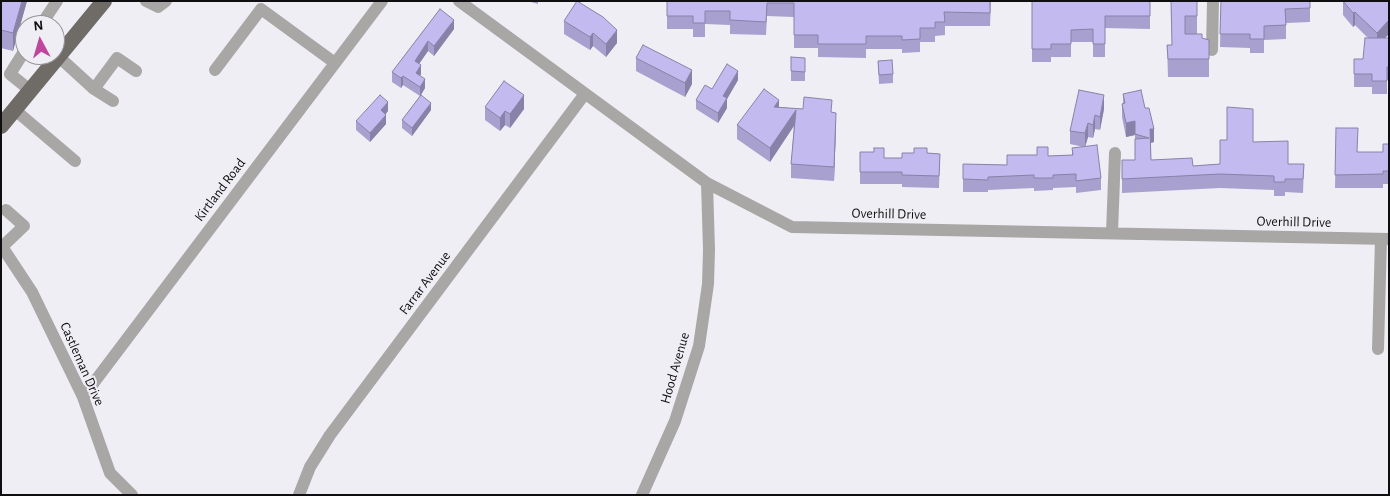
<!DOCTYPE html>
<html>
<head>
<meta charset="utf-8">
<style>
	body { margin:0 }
	#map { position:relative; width:1390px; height:496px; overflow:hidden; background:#efeef4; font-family:"Alegreya Sans",sans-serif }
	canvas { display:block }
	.frame { position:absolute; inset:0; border:2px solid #0f0f11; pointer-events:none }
	.north { position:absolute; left:15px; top:15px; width:50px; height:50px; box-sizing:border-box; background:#efeef4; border:1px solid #959599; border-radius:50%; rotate:354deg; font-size:14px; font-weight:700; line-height:20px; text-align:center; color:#0f0f11 }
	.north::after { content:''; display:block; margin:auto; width:18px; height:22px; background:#be469c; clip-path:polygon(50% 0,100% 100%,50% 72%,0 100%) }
</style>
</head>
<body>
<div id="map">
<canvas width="1390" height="496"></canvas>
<div class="frame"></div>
<div class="north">N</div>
</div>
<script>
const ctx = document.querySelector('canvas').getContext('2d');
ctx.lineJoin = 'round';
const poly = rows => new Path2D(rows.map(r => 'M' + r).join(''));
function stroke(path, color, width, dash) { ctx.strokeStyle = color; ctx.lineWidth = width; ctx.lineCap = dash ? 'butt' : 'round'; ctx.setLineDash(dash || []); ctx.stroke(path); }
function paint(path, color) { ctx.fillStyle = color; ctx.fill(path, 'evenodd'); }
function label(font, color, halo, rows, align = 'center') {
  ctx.font = font + ' "Alegreya Sans",sans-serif'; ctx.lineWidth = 4; ctx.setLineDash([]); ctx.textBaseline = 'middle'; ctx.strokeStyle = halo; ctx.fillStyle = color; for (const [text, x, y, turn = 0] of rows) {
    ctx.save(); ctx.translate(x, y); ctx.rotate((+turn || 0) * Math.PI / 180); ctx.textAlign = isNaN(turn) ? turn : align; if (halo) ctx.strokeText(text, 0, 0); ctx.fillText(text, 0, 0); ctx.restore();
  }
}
stroke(poly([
	[146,1,158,7,166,1],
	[459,1,707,183,792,227,1389,239],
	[41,25,57,1],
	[25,50,10,74,31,91],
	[1212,50,1213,1],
	[59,57,94,89,113,101],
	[215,70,261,9,335,63],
	[94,89,117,58,136,71],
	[15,110,75,161],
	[1112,233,1115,153],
	[1,245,32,292,83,397,110,473,132,495],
	[2,247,24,226,6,210],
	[1378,349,1381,239],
	[83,397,382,1],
	[299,495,310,467,330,435,584,95],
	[642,495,675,421,699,346,708,284,709,250,707,183]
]), '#a9a7a5', 12);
stroke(poly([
	[1,126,104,1]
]), '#6f6c67', 16);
paint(poly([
	[1,1,27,1,13,51,1,48],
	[527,1,538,1,538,4],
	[598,1,634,1,598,2],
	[667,1,991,1,990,26,945,26,945,35,935,36,935,42,920,42,920,52,902,53,902,49,866,49,866,58,818,57,818,48,794,48,794,17,767,16,766,35,730,34,730,25,705,24,705,37,693,37,693,29,667,29],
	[1032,1,1150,1,1150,29,1105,28,1105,57,1093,57,1093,42,1071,42,1071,57,1051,57,1051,62,1032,62],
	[1171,1,1197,1,1197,34,1185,34,1209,40,1209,77,1168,77,1167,45,1172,45],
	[1221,1,1310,1,1310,22,1286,23,1286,39,1264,40,1264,53,1250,53,1250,48,1220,47],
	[1343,1,1389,1,1389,34,1385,38,1389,38,1389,80,1387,80,1387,94,1372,94,1372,87,1354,87,1354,59,1363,59,1368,38,1355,25,1353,27,1343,15],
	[440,9,454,29,434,56,428,51,419,63,421,74,420,75,425,88,421,95,431,110,412,136,402,128,402,120,420,96,403,85,401,88,392,82,392,72],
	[564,21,617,43,606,57,593,46,590,50,564,34],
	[791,57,805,58,805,81,791,81],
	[636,58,692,84,685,97,636,71],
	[878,61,893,74,893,83,879,84],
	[738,80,727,99,727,108,718,123,696,109,696,100,712,89],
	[1123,94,1145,108,1154,142,1151,143,1151,160,1193,166,1220,164,1253,142,1288,164,1304,164,1303,193,1285,192,1285,196,1274,196,1274,190,1220,188,1122,193,1122,160,1135,160,1135,135,1126,137,1122,117,1122,104,1123,103],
	[485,107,524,109,510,128,505,125,500,131,485,120],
	[779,107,832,112,836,126,834,181,791,178,791,164,794,125,770,162,737,139,737,125],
	[1104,109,1100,130,1095,129,1093,138,1088,137,1085,147,1101,178,1101,190,1076,193,1076,187,1053,188,1053,190,1034,191,1034,188,988,190,988,192,963,192,963,164,1007,165,1048,156,1072,155,1072,148,1084,147,1070,144,1070,131],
	[388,111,386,114,386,124,370,142,356,130,356,121],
	[1336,128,1358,152,1383,152,1389,144,1389,184,1383,184,1383,188,1335,188],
	[860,152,874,152,884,158,902,158,927,153,940,154,939,188,902,187,902,184,860,184]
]), '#a8a0ce');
paint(poly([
	[22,1,27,1,13,51,13,33],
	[1355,12,1355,25,1353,27,1353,13],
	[454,20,454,29,434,56,434,46],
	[1389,20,1389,34,1377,46,1377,33],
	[617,30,617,43,606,57,606,44],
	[593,33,593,46,590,50,590,37],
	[428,41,428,51,415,70,415,61],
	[421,65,421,74,416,82,416,73],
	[692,70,692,84,685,97,685,83],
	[738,71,738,80,727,99,727,108,718,123,718,113,723,96],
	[403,76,403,85,401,88,401,78],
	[425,79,425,88,420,96,420,87],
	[524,95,524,109,510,128,510,114],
	[1104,95,1104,109,1100,130,1100,117],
	[779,100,779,114,774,107],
	[388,102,388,111,381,119,381,110],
	[431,103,431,110,412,136,412,128],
	[796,110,796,123,770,162,770,148],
	[505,111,505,125,500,131,500,118],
	[836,113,836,126,834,181,834,167],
	[386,115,386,124,370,142,370,133],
	[1095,115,1095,129,1093,138,1093,125],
	[1135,121,1135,135,1126,137,1126,123],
	[1088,123,1088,137,1085,147,1085,133],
	[1150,129,1154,129,1154,142,1150,143]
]), '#8882a8');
const building = poly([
	[1,1,22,1,13,33,1,30,1,1],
	[577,1,603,17,617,30,606,44,593,33,590,37,564,21,577,1],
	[667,1,990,1,990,13,944,12,945,22,935,22,935,28,920,28,920,39,902,40,902,36,866,36,866,44,818,44,818,35,794,35,794,3,767,3,766,22,730,20,730,11,705,11,705,23,693,23,693,16,667,16,667,1],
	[1032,1,1150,1,1150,16,1105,16,1105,44,1093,44,1093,29,1071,30,1071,44,1051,44,1051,49,1032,49,1032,1],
	[1171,1,1197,1,1197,16,1185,16,1185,34,1202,34,1202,38,1209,40,1209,59,1168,59,1167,45,1172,45,1171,1],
	[1221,1,1310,1,1310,8,1285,9,1286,25,1264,26,1264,39,1250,39,1250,34,1220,34,1221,1],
	[1343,1,1389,1,1389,20,1377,33,1355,12,1353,13,1343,1],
	[440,9,454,20,434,46,428,41,415,61,421,65,416,73,425,79,420,87,403,76,401,78,392,72,440,9],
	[1365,38,1389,38,1389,67,1387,67,1387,81,1372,81,1372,74,1354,74,1354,59,1363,59,1365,38],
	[643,45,692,70,685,83,636,58,643,45],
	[791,57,805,58,805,72,791,71,791,57],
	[892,60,893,74,879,75,878,61,892,60],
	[727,64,738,71,723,96,727,98,718,113,696,100,705,85,712,89,727,64],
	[504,81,524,95,510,114,505,111,500,118,485,107,504,81],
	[764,89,779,100,774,107,803,109,804,97,832,100,831,112,836,113,834,167,791,164,796,110,770,148,737,125,764,89],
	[1079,90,1104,95,1100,117,1095,115,1093,125,1088,123,1085,133,1070,131,1079,90],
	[1141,90,1145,108,1149,108,1154,129,1150,129,1151,160,1192,158,1193,166,1220,164,1220,140,1227,140,1227,107,1253,109,1253,142,1288,141,1288,164,1304,164,1303,179,1285,179,1285,182,1274,182,1274,176,1220,174,1122,179,1122,160,1135,160,1135,139,1149,138,1135,134,1135,121,1126,123,1122,104,1125,103,1123,94,1141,90],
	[380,95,388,102,381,110,386,115,370,133,356,121,380,95],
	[421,95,431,103,412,128,402,120,421,95],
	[1336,128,1358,128,1357,152,1383,152,1383,144,1389,144,1389,171,1383,171,1383,174,1335,175,1336,128],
	[1097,145,1101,178,1076,181,1076,174,1053,175,1053,178,1034,178,1034,175,988,177,988,180,963,179,963,164,1007,165,1007,155,1037,155,1037,147,1048,147,1048,156,1073,155,1072,148,1097,145],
	[874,148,884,148,884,158,902,158,902,153,914,153,914,148,927,148,927,153,940,154,939,176,902,175,902,172,860,172,860,152,874,152,874,148]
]);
paint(building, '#c3baf0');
stroke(building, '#8882a8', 1);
label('14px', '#0f0f11', '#efeef4', [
	["Kirtland Road",220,190,-53],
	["Overhill Drive",889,214,1],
	["Overhill Drive",1294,222,1],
	["Farrar Avenue",425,283,-53],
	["Castleman Drive",82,364,66],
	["Hood Avenue",675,368,-74]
]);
</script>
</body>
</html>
